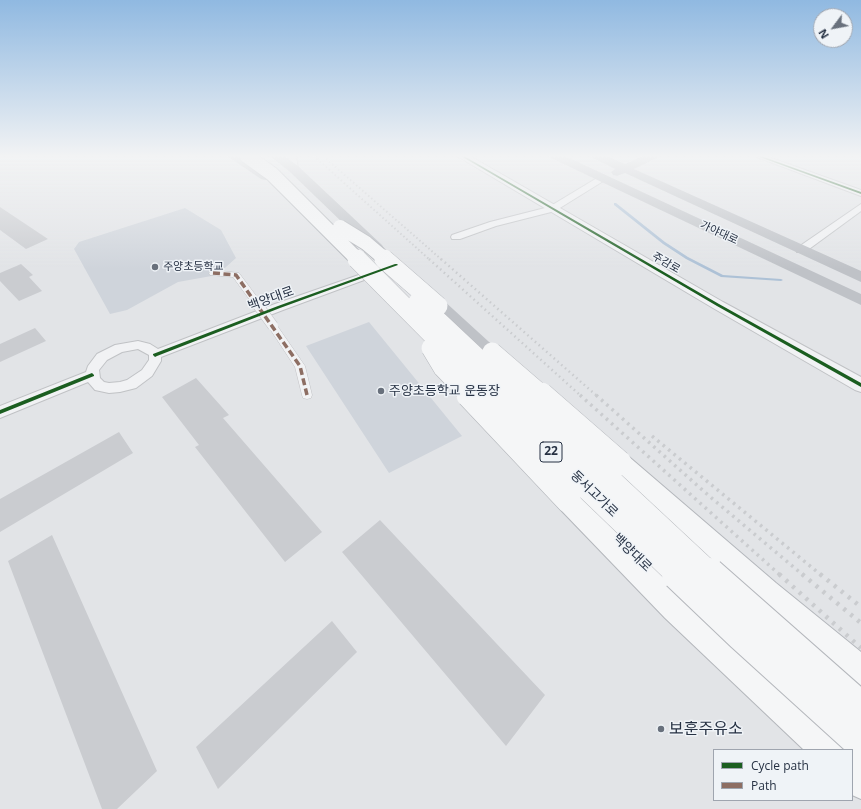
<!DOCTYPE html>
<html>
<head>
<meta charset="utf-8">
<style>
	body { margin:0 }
	#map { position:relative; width:861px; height:809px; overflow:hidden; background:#e2e4e7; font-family:"Open Sans",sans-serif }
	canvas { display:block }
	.legend { position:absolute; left:713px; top:749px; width:140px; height:52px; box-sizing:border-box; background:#eff3f7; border:1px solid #9fa5af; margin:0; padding:5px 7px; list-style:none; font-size:12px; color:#263143 }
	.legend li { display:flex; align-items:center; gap:8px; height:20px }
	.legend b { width:20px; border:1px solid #9fa5af }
	.north { position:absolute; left:813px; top:8px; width:40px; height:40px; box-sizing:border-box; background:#eff3f7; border:1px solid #9fa5af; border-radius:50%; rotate:238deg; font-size:11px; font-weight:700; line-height:16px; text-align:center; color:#263143 }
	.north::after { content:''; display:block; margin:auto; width:14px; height:18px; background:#68707c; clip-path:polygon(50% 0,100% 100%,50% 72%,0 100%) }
</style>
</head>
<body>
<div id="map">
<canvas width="861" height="809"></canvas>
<ul class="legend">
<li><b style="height:5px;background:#1b5e20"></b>Cycle path</li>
<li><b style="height:5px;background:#8d6e63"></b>Path</li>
</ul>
<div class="north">N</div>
</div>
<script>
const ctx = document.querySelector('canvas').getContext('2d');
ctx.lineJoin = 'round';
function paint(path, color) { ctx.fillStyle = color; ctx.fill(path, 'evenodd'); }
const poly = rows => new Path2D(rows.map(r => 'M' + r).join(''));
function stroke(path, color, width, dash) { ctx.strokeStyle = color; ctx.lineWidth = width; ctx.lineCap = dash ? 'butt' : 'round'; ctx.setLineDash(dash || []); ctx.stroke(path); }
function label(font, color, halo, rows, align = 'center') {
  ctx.font = font + ' "Open Sans","Noto Sans KR",sans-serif'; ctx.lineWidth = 3; ctx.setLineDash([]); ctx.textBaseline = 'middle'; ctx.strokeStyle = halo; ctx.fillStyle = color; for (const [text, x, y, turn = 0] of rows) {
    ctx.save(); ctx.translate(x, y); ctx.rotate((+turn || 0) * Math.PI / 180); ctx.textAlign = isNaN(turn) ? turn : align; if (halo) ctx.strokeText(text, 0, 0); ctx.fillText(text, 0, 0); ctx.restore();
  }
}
paint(poly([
	[185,208,221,230,236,258,217,275,178,282,127,310,110,314,74,249,79,242],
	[369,322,462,436,389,473,306,346]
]), '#cfd4db');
paint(poly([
	[614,203,616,203,665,242,688,257,723,275,781,279,783,280,781,281,721,277,686,259,663,244,614,205,614,203]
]), '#adc1d6');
paint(poly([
	[0,207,48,239,26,249,0,230],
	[21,264,33,275,29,277,42,291,19,301,0,281,0,273],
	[35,328,46,341,0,362,0,344],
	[196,378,229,415,223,418,322,532,285,562,195,447,199,445,162,397],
	[119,432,133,453,0,532,0,499],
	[380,520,545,695,506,746,342,552],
	[52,535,157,771,117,809,102,809,8,561],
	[332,621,357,652,218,789,196,747]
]), '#caccd0');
const pedestrian = poly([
	[213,270,239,273,260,301,258,303,252,303,233,277,210,275,209,273,213,270],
	[273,323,276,324,305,366,312,395,311,398,307,399,303,398,302,395,295,367,268,326,273,323]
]);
const minor = poly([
	[288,156,296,156,298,169,297,171,291,171,290,169,288,156],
	[754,156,766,156,861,190,861,196,754,156],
	[602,175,605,176,606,178,605,180,555,211,496,226,460,239,452,239,451,237,452,235,490,222,549,207,602,175],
	[861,204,861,211,805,252,797,252,796,250,797,248,861,204],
	[379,268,384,271,383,273,283,310,161,357,161,361,152,376,136,388,120,392,109,393,95,390,88,382,0,418,0,406,86,372,88,366,97,354,115,345,138,341,150,344,158,349,275,304,379,268],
	[138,349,149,355,149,360,142,370,127,380,120,382,109,383,104,382,100,378,99,370,107,360,122,352,138,349]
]);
const tertiary = poly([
	[457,156,470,156,723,302,861,377,861,392,855,390,713,308,457,156]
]);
const trunk = poly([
	[619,453,628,456,776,583,861,652,861,689,850,684,756,603,610,470,607,463,610,456,619,453],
	[568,488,577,492,687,596,841,738,847,750,804,750,665,618,559,508,555,500,559,492,568,488],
	[852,754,861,758,861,799,852,795,852,754]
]);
stroke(pedestrian, '#c0c2c5', 1);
stroke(minor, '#c0c2c5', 2);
stroke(tertiary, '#c0c2c5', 2);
stroke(trunk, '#b4b7bc', 2);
paint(pedestrian, '#f1f2f4');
paint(minor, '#f1f2f4');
paint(tertiary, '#f1f2f4');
paint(poly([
	[227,156,241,156,271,176,269,179,265,180,261,179,227,156],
	[270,156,284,156,298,166,382,245,384,248,382,251,377,252,372,251,290,172,270,156],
	[549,156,565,156,861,294,861,305,551,158,549,156],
	[591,156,607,156,625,164,643,156,659,156,657,158,634,169,861,271,861,282,625,173,617,176,613,175,611,172,615,169,593,158,591,156],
	[425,288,431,289,511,362,513,367,511,372,504,374,497,372,419,297,417,293,419,289,425,288]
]), '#bfc2c7');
paint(trunk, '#f5f6f7');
stroke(poly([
	[314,156,430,260],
	[323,156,442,260]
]), '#cacccf', 2, [1.5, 2.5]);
stroke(poly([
	[429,259,581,396],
	[441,259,597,396]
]), '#cacccf', 2.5, [1.5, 3.5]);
stroke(poly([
	[580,395,780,575],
	[596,395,708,495,803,575],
	[652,436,821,575]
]), '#cacccf', 3.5, [2.5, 4.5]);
stroke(poly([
	[779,574,861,648],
	[802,574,861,623],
	[820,574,861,607]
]), '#cacccf', 4.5, [3, 6]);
const pedestrianBridge = poly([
	[255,301,273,326]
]);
const trunkBridgeFar3 = poly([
	[247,156,272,174,358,260],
	[340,227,366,243,386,260]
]);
const trunkBridgeFar2 = poly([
	[357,259,493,396],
	[384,259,438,306],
	[418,302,518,396],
	[431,348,443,368,470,396],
	[492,352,543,396]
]);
const trunkBridgeFar1 = poly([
	[469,395,568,500],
	[492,395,679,575],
	[517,395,710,575],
	[541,395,619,463]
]);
const trunkBridge = poly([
	[678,574,742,635,861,743],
	[709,574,861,708]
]);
stroke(pedestrianBridge, '#c0c2c5', 11, []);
stroke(trunkBridgeFar3, '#b4b7bc', 16, []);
stroke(trunkBridgeFar2, '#b4b7bc', 20, []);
stroke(trunkBridgeFar1, '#b4b7bc', 26, []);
stroke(trunkBridge, '#b4b7bc', 34, []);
stroke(pedestrianBridge, '#f1f2f4', 10);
stroke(trunkBridgeFar3, '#f5f6f7', 14);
stroke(trunkBridgeFar2, '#f5f6f7', 19);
stroke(trunkBridgeFar1, '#f5f6f7', 25);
stroke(trunkBridge, '#f5f6f7', 32);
stroke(poly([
	[213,273,236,275,300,366,307,395]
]), '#8d6e63', 3.5, [7, 3.5]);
paint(poly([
	[461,156,464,156,719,304,861,383,861,387,717,306,461,156],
	[757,156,761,156,861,192,861,194,757,156],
	[395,264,397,264,398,265,280,308,157,356,155,357,153,355,153,354,278,306,395,264],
	[92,373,94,375,94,376,0,414,0,410,92,373]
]), '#1b5e20');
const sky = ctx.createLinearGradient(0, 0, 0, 269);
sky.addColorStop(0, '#90b9e1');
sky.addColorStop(0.58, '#f2f3f4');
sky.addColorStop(1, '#f2f3f400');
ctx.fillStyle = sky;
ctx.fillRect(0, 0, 861, 269);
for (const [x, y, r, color] of [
	[155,267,4,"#68707c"],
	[381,391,4,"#68707c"],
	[661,729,4,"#68707c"]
]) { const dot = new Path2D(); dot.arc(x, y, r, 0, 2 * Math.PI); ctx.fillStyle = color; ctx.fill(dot); stroke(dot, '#eff3f7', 1.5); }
label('11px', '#263143', '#eff3f7', [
	["가야대로",719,233,25],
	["주감로",666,263,30]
]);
label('11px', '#263143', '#eff3f7', [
	["주양초등학교",163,267]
], 'left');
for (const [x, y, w] of [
	[551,452,22]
]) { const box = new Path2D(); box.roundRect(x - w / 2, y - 10, w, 20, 3); ctx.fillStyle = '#eff3f7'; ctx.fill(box); stroke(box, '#263143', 1); }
label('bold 12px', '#263143', null, [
	["22",551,452]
]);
label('13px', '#263143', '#eff3f7', [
	["백양대로",271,299,-20],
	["동서고가로",594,494,44],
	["백양대로",632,553,44]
]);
label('13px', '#263143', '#eff3f7', [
	["주양초등학교 운동장",389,391]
], 'left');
label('16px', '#263143', '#eff3f7', [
	["보훈주유소",669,729]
], 'left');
</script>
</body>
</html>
